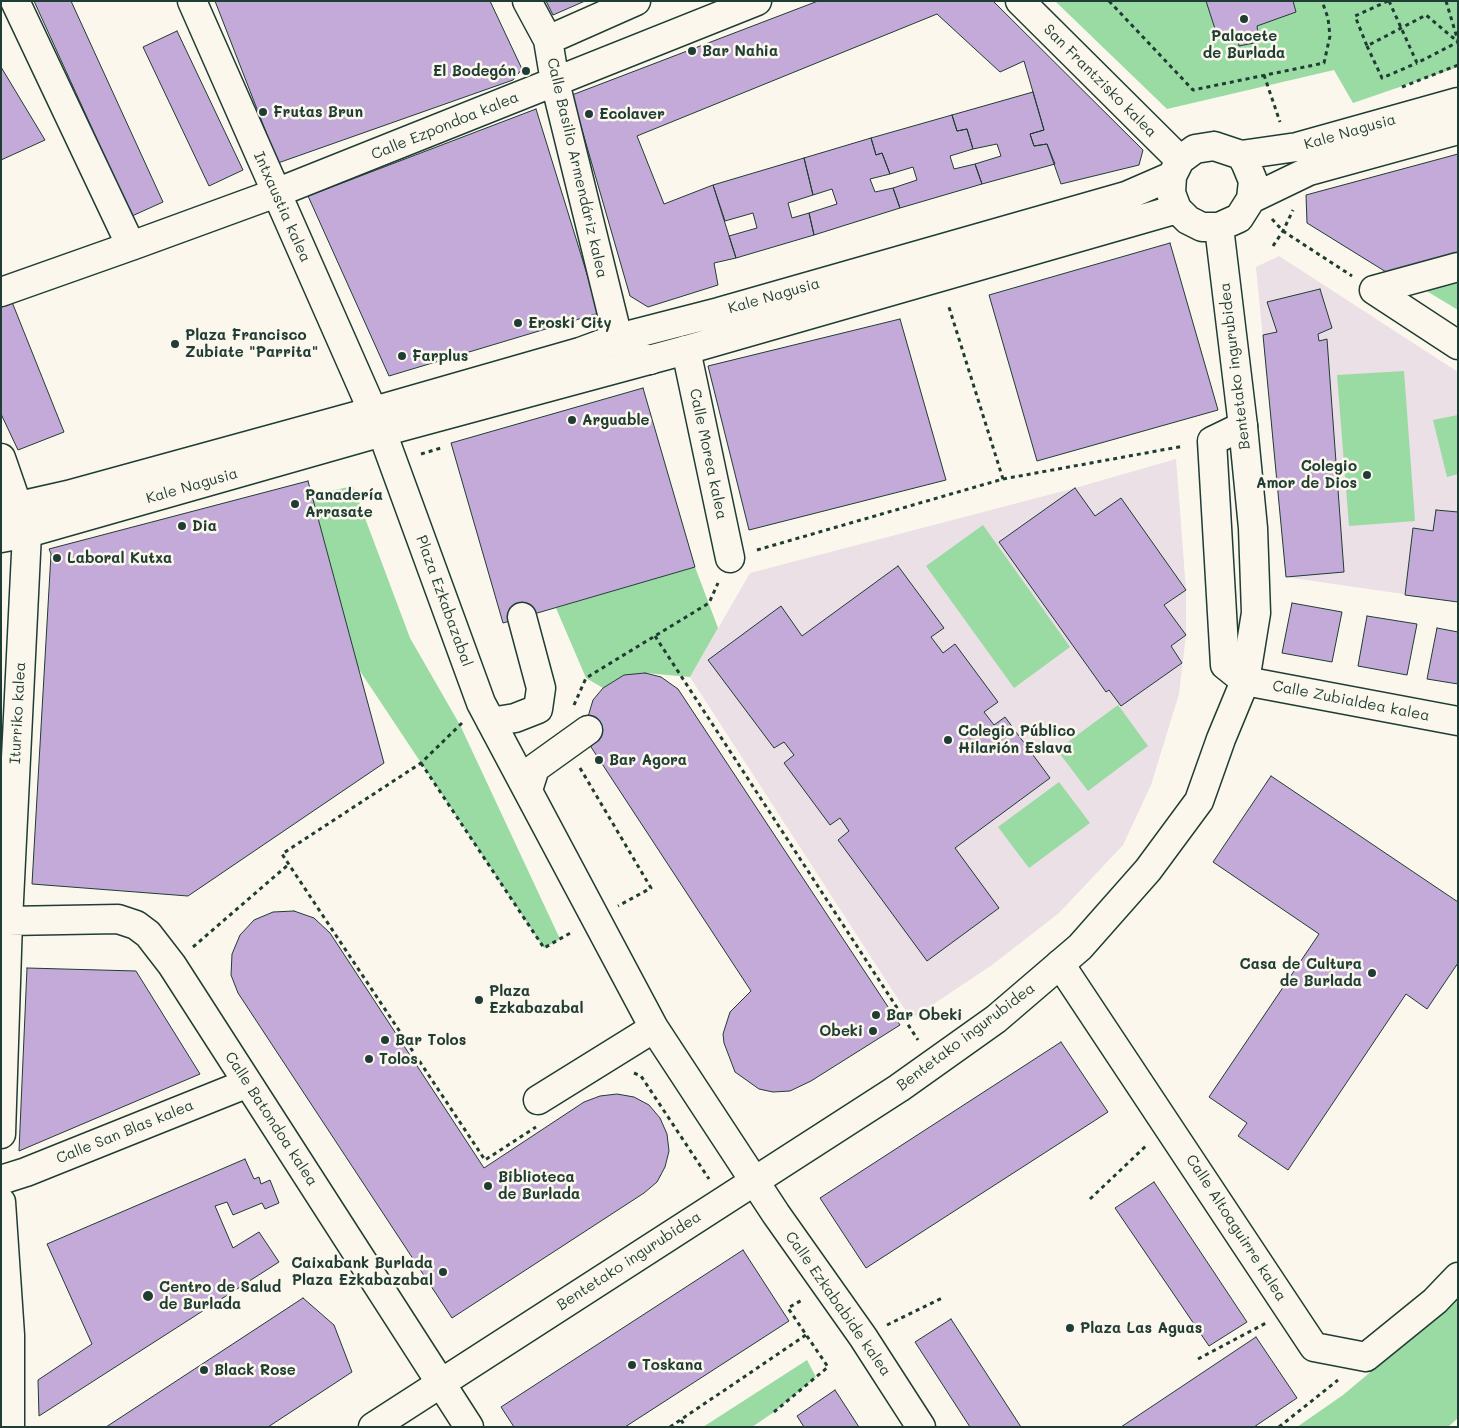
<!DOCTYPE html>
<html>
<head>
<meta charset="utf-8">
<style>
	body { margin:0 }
	#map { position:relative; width:1459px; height:1428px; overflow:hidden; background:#fbf7ec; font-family:Mali,sans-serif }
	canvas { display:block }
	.frame { position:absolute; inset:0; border:2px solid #1f3d34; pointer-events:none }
</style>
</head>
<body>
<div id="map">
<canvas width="1459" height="1428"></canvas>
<div class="frame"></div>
</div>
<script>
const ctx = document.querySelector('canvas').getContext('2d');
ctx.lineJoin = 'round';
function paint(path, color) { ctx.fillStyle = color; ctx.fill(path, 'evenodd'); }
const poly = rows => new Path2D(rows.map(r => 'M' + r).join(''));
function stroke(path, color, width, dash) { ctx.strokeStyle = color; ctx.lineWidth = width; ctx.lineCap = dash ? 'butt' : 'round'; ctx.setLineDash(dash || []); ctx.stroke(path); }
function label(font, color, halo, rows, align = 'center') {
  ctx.font = font + ' Mali,sans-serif'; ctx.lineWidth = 5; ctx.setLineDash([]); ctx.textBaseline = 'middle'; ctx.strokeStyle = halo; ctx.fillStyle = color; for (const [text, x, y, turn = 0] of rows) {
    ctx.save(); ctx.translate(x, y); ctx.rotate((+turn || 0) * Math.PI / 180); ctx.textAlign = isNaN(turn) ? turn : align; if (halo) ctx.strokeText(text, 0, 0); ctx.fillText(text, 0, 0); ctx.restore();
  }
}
paint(poly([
	[1279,256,1458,372,1458,602,1286,577,1256,267],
	[1176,459,1186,590,1186,635,1179,694,1151,785,1123,845,1059,913,992,965,911,1019,690,677,750,573,1075,488]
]), '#eae0e6');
paint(poly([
	[1055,1,1458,1,1458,67,1353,103,1334,70,1167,109],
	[1458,281,1458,310,1420,287],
	[1404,371,1415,521,1349,526,1337,375],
	[1458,415,1458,474,1447,477,1433,420],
	[353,486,410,638,460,725,560,939,544,948,358,668,312,495],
	[983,525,1070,647,1014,688,926,566],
	[695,567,718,628,690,677,645,673,624,675,603,688,586,678,556,608],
	[1118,705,1148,746,1088,791,1057,750],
	[1059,782,1090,823,1029,868,998,827],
	[1458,1296,1458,1418,1448,1427,1297,1427,1343,1395,1440,1314],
	[807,1360,816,1377,774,1412,752,1427,703,1427]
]), '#9adaa3');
const building = poly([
	[34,1,71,1,163,202,132,216,34,1],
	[215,1,490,1,522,69,513,80,278,163,215,1],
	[546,1,585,1,553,15,546,1],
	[818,1,993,1,1143,150,1139,165,1061,184,1047,144,1034,146,1030,134,1044,130,1024,61,1000,72,937,14,637,136,664,204,713,185,736,258,714,263,718,285,648,307,630,296,572,95,818,1],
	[1206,1,1293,1,1296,12,1257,26,1259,42,1239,46,1236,33,1217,35,1206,1],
	[177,31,243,170,209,186,143,47,177,31],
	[1,67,45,140,1,160,1,67],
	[1033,92,1044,130,1030,134,1034,146,1047,144,1055,164,982,184,975,164,1001,156,997,144,973,149,967,129,957,131,952,115,1033,92],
	[536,109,599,313,389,376,308,196,536,109],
	[952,115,957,131,967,129,973,149,950,156,954,169,975,164,982,184,900,208,893,188,917,180,913,167,890,174,882,153,876,155,871,138,952,115],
	[871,138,876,155,882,153,890,174,870,179,875,192,893,188,900,208,814,235,809,213,837,204,832,189,813,195,804,158,871,138],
	[1458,154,1458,257,1391,275,1307,223,1306,195,1458,154],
	[804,158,813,195,788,203,792,218,809,213,814,235,736,258,729,236,757,228,753,213,725,221,713,185,804,158],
	[1170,243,1218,410,1037,461,989,295,1170,243],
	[1320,289,1332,328,1318,334,1319,341,1327,339,1344,572,1286,577,1263,335,1277,332,1267,302,1320,289],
	[10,297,64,432,18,450,1,414,1,301,10,297],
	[900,319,946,480,749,530,708,366,900,319],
	[643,388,695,567,503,623,451,443,643,388],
	[308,481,384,763,188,896,32,884,51,554,49,549,308,481],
	[1075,488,1095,516,1121,498,1186,590,1164,605,1186,635,1171,646,1182,663,1121,706,1109,690,1106,692,999,542,1075,488],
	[1436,510,1458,512,1458,602,1405,595,1413,528,1433,531,1436,510],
	[898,566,944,628,931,637,943,653,955,644,998,702,984,712,994,725,1005,717,1050,778,955,848,999,908,927,961,838,840,849,831,840,818,830,825,784,763,794,755,784,742,774,748,708,660,781,606,802,636,898,566],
	[1292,603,1342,612,1332,662,1282,653,1292,603],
	[1367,616,1417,624,1407,675,1358,666,1367,616],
	[1437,628,1458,632,1458,684,1427,679,1437,628],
	[645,673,661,677,678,689,900,1025,811,1081,790,1091,773,1092,759,1089,735,1072,724,1043,723,1034,730,1012,751,991,591,747,587,720,593,700,603,688,624,675,645,673],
	[1271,776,1458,902,1458,963,1427,1009,1406,994,1288,1170,1238,1136,1247,1123,1209,1097,1319,934,1213,862,1271,776],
	[294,911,314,918,330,933,484,1168,584,1102,600,1096,617,1094,634,1097,649,1105,660,1118,667,1134,669,1151,665,1167,657,1182,644,1193,452,1318,238,993,231,975,232,954,240,935,254,920,273,912,294,911],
	[27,968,136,971,200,1074,19,1151,27,968],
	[1061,1042,1108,1112,866,1268,820,1198,1061,1042],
	[245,1159,254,1179,259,1177,261,1184,270,1180,279,1203,265,1209,262,1203,233,1215,227,1202,215,1206,233,1248,259,1232,279,1262,39,1416,38,1380,92,1344,47,1244,245,1159],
	[1154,1182,1247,1322,1209,1346,1115,1208,1154,1182],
	[743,1250,789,1321,625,1427,514,1427,501,1407,743,1250],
	[303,1298,334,1325,352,1372,268,1427,106,1427,303,1298],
	[951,1319,1021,1427,970,1427,915,1342,951,1319],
	[1256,1337,1297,1398,1254,1427,1121,1427,1256,1337],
	[835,1390,859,1427,804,1427,797,1416,835,1390]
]);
paint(building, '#c3aad8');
stroke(building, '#1f3d34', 1);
const minor = poly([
	[15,1,131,246,276,193,757,1],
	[192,1,382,432,481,703,654,1028,776,1214,863,1337,921,1427],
	[527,1,548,40,555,82,618,338,625,352,650,360],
	[1020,1,1180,160],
	[548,40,636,1],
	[1374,290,1458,345],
	[1374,290,1458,267],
	[1,292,131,246],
	[686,350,730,558],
	[1243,426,1212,441,1225,665,1245,681,1458,721],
	[1,458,27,533,8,921,1,1134],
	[491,722,515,718,538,709,541,688,522,617],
	[528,790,535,768,588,730],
	[8,921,118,919,136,925,148,934,172,965,469,1427],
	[1060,964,1314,1347,1366,1357,1435,1301,1458,1277],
	[538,1100,654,1028],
	[1,1180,26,1172,248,1083],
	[1,1202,10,1335,10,1427]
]);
const major = poly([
	[1214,146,1241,155,1246,164,1253,181,1251,199,1239,218,1219,227,1202,227,1188,220,1177,209,1171,193,1172,176,1180,160,1195,149,1214,146],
	[1241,155,1297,147,1458,102],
	[1251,199,1309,171,1458,130],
	[1,510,68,495,374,411,580,352,618,338,719,312,1126,196,1172,176],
	[1,538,27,533,382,432,686,350,1177,209],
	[373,1427,899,1088,996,1019,1080,947,1148,870,1199,801,1221,739,1245,681,1256,613,1253,528,1243,426,1219,227]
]);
stroke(minor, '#1f3d34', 31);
stroke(major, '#1f3d34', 31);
stroke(poly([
	[1109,1,1193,90,1324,63,1330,36,1328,18,1322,1],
	[1388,1,1355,16,1367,46,1426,15,1458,42],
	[1389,1,1417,63,1458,42],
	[1446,1,1458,41],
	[1367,46,1382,78,1417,63],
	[1264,75,1280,122],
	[1402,87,1458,65],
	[1272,219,1283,231,1352,276],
	[1273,246,1283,231,1293,210],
	[421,454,441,448,440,446],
	[1003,479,1184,446],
	[757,550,1003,479,948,304],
	[655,636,918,1040],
	[574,705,586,678,709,603,718,583],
	[462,723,421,763,282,854,485,1160,536,1127],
	[421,763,544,948,572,932],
	[580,768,651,888,618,906],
	[193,947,289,864],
	[634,1073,641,1076,709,1179],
	[1090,1199,1148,1144],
	[887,1325,942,1298],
	[1198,1359,1266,1323],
	[774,1412,828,1367,788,1308,802,1300],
	[681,1420,686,1427],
	[670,1427,806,1335],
	[1279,1427,1338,1380]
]), '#1f3d34', 3, [4, 4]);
stroke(minor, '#fbf7ec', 28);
stroke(major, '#fbf7ec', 28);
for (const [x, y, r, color] of [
	[1244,19,5,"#1f3d34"],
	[692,51,5,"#1f3d34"],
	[526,71,5,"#1f3d34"],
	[263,112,5,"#1f3d34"],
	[589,114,5,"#1f3d34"],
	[518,323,5,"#1f3d34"],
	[175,344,5,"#1f3d34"],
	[402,356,5,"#1f3d34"],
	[572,420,5,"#1f3d34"],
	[1367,475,5,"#1f3d34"],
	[295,504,5,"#1f3d34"],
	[182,526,5,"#1f3d34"],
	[57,558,5,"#1f3d34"],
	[948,740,5,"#1f3d34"],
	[599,760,5,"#1f3d34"],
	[1372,973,5,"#1f3d34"],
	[479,1000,5,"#1f3d34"],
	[876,1015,5,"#1f3d34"],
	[873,1031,5,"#1f3d34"],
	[385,1040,5,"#1f3d34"],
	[369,1059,5,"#1f3d34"],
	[488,1186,5,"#1f3d34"],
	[443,1272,5,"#1f3d34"],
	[148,1296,6,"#1f3d34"],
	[1070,1328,5,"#1f3d34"],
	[632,1365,5,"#1f3d34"],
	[204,1370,5,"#1f3d34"]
]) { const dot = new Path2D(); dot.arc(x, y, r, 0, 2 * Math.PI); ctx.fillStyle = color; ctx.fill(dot); stroke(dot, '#fbf7ec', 2); }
label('bold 15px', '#1f3d34', '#fbf7ec', [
	["Palacete",1244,36,"center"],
	["de Burlada",1244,53,"center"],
	["Bar Nahia",702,51],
	["El Bodegón",516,71,"right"],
	["Frutas Brun",273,112],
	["Ecolaver",599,114],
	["Eroski City",528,323],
	["Plaza Francisco",185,335],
	["Zubiate \"Parrita\"",185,352],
	["Farplus",412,356],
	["Arguable",582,420],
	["Colegio",1357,466,"right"],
	["Amor de Dios",1357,483,"right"],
	["Panadería",305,495],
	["Arrasate",305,512],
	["Dia",192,526],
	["Laboral Kutxa",67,558],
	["Colegio Público",958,731],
	["Hilarión Eslava",958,748],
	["Bar Agora",609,760],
	["Casa de Cultura",1362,964,"right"],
	["de Burlada",1362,981,"right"],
	["Plaza",489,991],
	["Ezkabazabal",489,1008],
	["Bar Obeki",886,1015],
	["Obeki",863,1031,"right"],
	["Bar Tolos",395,1040],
	["Tolos",379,1059],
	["Biblioteca",498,1177],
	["de Burlada",498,1194],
	["Caixabank Burlada",433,1263,"right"],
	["Plaza Ezkabazabal",433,1280,"right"],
	["Centro de Salud",159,1287],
	["de Burlada",159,1304],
	["Plaza Las Aguas",1080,1328],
	["Toskana",642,1365],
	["Black Rose",214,1370]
], 'left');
label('15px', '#1f3d34', '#fbf7ec', [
	["San Frantzisko kalea",1100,81,45],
	["Calle Ezpondoa kalea",445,126,-22],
	["Kale Nagusia",1350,132,-16],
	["Calle Basilio Armendáriz kalea",577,168,77],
	["Intxaustia kalea",282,207,66],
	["Kale Nagusia",774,296,-16],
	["Bentetako ingurubidea",1235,366,-97],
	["Calle Morea kalea",708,454,78],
	["Kale Nagusia",192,486,-16],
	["Plaza Ezkabazabal",444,601,70],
	["Calle Zubialdea kalea",1351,701,11],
	["Iturriko kalea",18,713,-87],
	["Bentetako ingurubidea",966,1037,-37],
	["Calle Batondoa kalea",271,1119,57],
	["Calle San Blas kalea",125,1132,-22],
	["Calle Altoaguirre kalea",1236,1228,57],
	["Bentetako ingurubidea",629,1261,-33],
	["Calle Ezkababide kalea",838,1304,55]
]);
</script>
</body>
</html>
